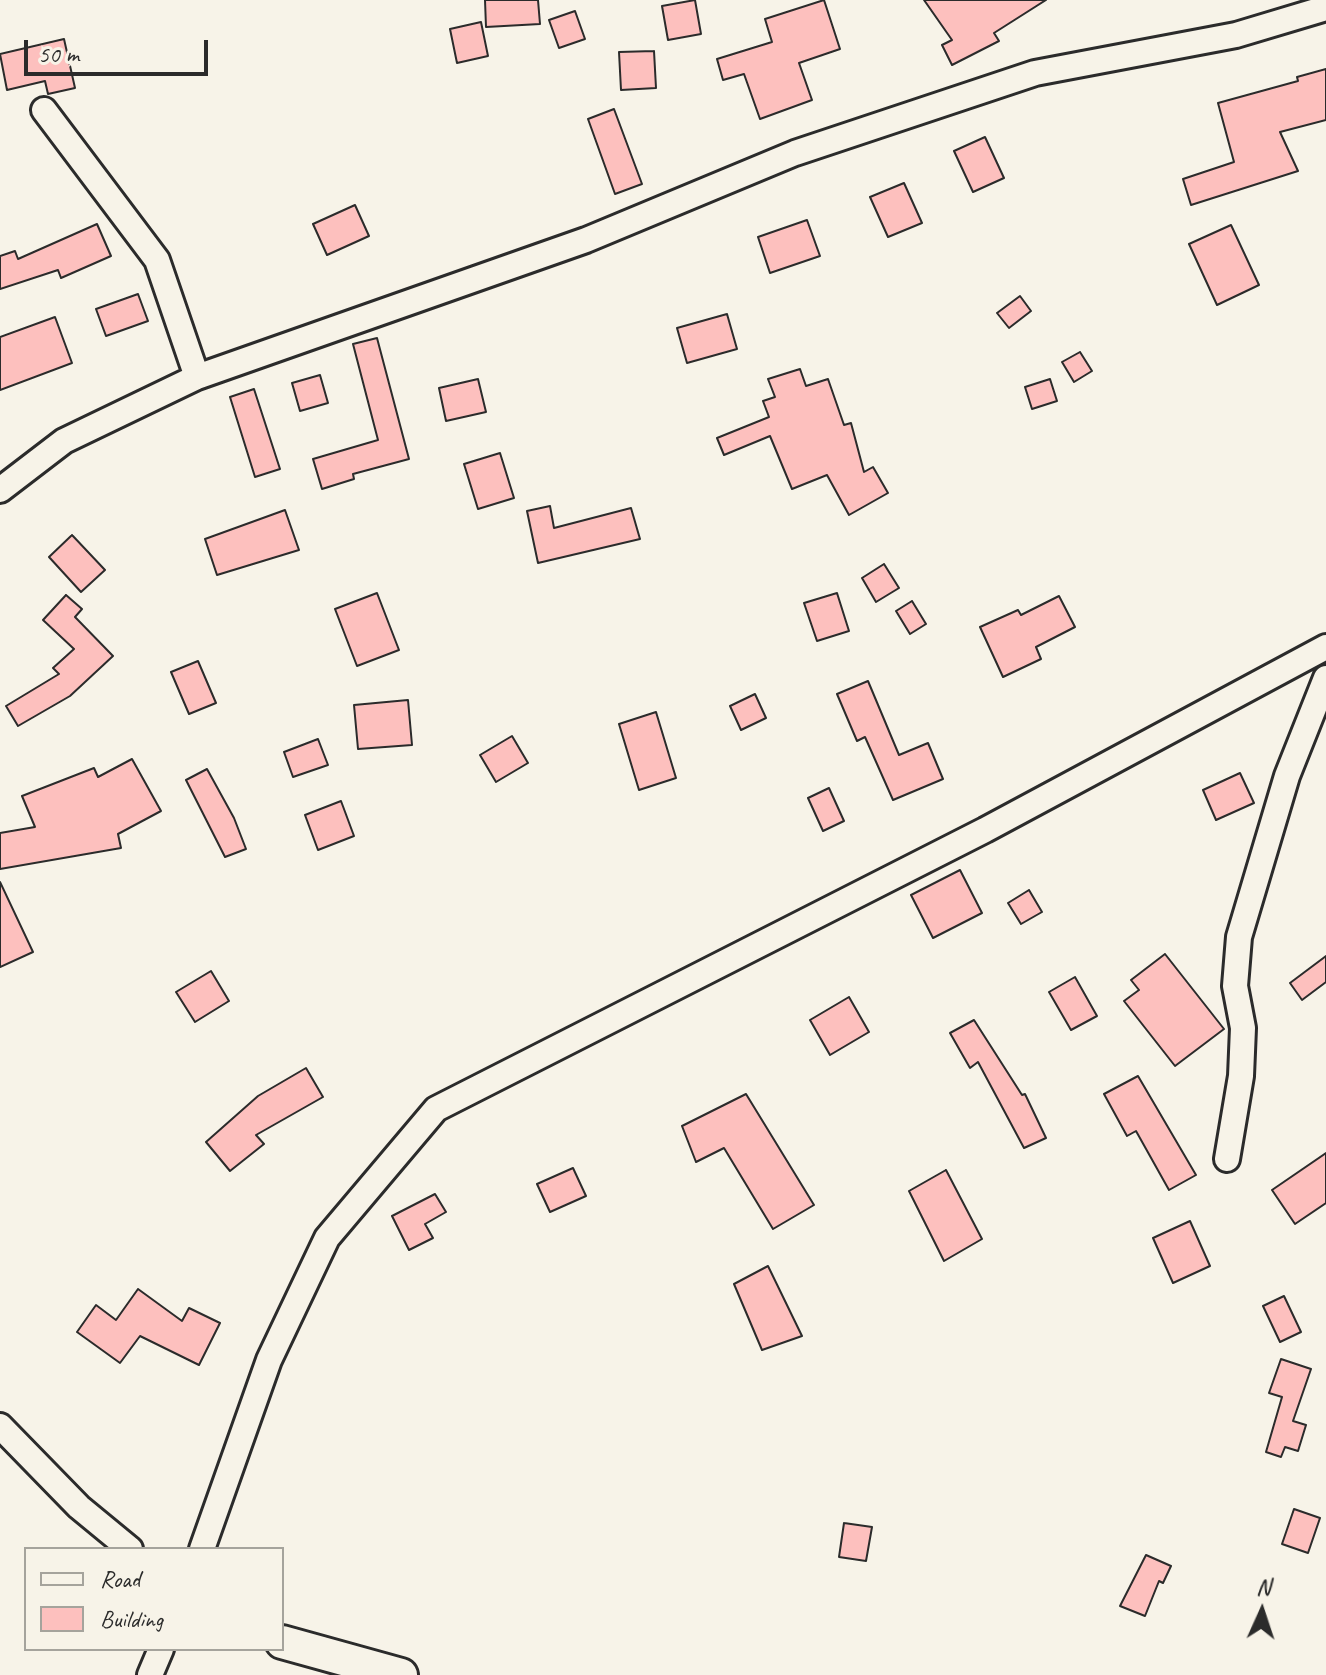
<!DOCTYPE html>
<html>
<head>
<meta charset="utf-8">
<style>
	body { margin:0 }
	#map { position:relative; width:1326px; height:1675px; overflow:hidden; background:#f7f3e8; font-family:Caveat,sans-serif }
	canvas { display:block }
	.legend { position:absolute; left:24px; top:1547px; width:260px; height:104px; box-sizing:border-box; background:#f7f3e8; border:2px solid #a5a39c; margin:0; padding:10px 14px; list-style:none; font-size:24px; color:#2b2b2b }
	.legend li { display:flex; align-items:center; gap:16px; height:40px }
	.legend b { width:40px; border:2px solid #a5a39c }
	.north { position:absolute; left:1222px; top:1571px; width:80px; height:80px; -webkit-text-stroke:6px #f7f3e8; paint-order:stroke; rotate:3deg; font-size:22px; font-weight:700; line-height:32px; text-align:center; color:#2b2b2b }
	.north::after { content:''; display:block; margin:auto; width:28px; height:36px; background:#2b2b2b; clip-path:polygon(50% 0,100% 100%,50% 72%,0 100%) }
	.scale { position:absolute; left:24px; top:40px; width:184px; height:36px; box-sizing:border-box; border:4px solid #2b2b2b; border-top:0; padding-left:10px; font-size:24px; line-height:28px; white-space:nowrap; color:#2b2b2b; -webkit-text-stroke:6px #f7f3e8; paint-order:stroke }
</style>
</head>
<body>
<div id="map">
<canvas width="1326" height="1675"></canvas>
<ul class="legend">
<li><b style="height:10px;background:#f7f3e8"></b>Road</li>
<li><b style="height:22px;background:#fdc0be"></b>Building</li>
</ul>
<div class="north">N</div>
<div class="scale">50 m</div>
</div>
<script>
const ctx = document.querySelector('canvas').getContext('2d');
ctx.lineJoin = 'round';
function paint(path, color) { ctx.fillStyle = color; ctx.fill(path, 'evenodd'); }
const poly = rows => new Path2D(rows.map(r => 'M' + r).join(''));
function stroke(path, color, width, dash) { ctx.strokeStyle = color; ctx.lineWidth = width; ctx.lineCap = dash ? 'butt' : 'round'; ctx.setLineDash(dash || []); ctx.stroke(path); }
const building = poly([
	[485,0,538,0,540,24,486,27,485,0],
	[695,0,701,34,668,40,662,6,695,0],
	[824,0,840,49,799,63,812,100,760,119,744,74,723,80,717,59,772,42,765,19,824,0],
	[924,0,1046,0,994,33,999,41,952,65,942,45,952,40,924,0],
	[575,11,585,39,559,48,549,20,575,11],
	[481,22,488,56,457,63,450,29,481,22],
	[64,39,75,88,48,94,45,81,7,90,0,54,64,39],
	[654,51,656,88,621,90,619,52,654,51],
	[1326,69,1326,120,1280,132,1298,171,1191,205,1183,179,1234,162,1218,103,1298,81,1297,77,1326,69],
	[614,109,642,184,615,194,588,119,614,109],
	[985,137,1004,178,973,192,954,151,985,137],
	[904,183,922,223,888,237,870,197,904,183],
	[355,205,369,236,327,255,313,224,355,205],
	[807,220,820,256,770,273,758,237,807,220],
	[97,224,111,256,61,278,58,270,0,289,0,256,15,251,18,259,97,224],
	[1231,225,1259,285,1217,305,1189,244,1231,225],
	[138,294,148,321,106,336,96,309,138,294],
	[1020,296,1031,311,1009,328,997,313,1020,296],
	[727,314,737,349,687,363,677,328,727,314],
	[55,317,72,363,0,390,0,337,55,317],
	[377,338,409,459,353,474,354,479,322,489,313,459,378,440,353,344,377,338],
	[1080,352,1092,371,1074,382,1062,362,1080,352],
	[800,369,806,386,828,379,844,425,851,423,864,472,873,467,888,493,849,515,827,475,792,489,770,436,724,455,717,438,769,417,763,401,775,397,768,379,800,369],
	[320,375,328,403,300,411,292,383,320,375],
	[478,379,486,412,446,421,439,388,478,379],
	[1050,379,1057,401,1032,409,1025,387,1050,379],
	[254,389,280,469,255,477,230,397,254,389],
	[500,453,514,498,478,509,464,464,500,453],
	[550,506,554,528,631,508,640,539,538,563,527,511,550,506],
	[285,510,299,550,217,575,205,539,285,510],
	[72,535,105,570,81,592,49,557,72,535],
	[884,564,899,588,876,602,862,578,884,564],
	[377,593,399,650,357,666,335,609,377,593],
	[837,593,849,631,817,641,804,603,837,593],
	[66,595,82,609,75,617,113,656,70,696,18,726,6,706,59,674,53,668,74,649,43,620,66,595],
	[1059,596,1075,627,1036,647,1041,659,1003,677,980,627,1018,610,1021,615,1059,596],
	[912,601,926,624,910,634,896,611,912,601],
	[198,661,216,703,189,714,171,672,198,661],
	[868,681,899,755,928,743,943,779,893,800,865,737,857,741,837,694,868,681],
	[755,694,766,718,741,730,730,706,755,694],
	[408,700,412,745,358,749,354,705,408,700],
	[656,712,676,778,639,790,619,724,656,712],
	[512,736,528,763,496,782,480,755,512,736],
	[318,739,328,765,293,777,284,752,318,739],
	[132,759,161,811,118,834,121,848,0,869,0,833,35,827,22,796,94,768,98,777,132,759],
	[207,769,234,818,246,849,225,857,186,780,207,769],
	[1240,773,1254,803,1216,820,1203,790,1240,773],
	[829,788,844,821,823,831,808,798,829,788],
	[341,801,354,836,318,850,305,815,341,801],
	[960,870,982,913,933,938,911,895,960,870],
	[0,882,33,952,0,967,0,882],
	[1029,890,1042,912,1021,924,1008,903,1029,890],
	[1165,954,1224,1029,1175,1066,1124,1001,1139,990,1131,980,1165,954],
	[1326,956,1326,982,1302,1000,1290,983,1326,956],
	[211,971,229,1001,195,1022,176,992,211,971],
	[1075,977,1097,1016,1071,1030,1049,992,1075,977],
	[849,997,869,1032,830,1055,810,1020,849,997],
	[974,1020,1022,1095,1025,1094,1046,1138,1024,1148,978,1062,970,1068,950,1033,974,1020],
	[306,1068,323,1097,256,1135,264,1144,230,1171,206,1142,258,1096,306,1068],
	[1138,1076,1196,1175,1169,1190,1136,1131,1127,1136,1104,1094,1138,1076],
	[746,1094,814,1205,773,1229,724,1148,696,1162,682,1126,746,1094],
	[1326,1153,1326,1203,1295,1224,1272,1190,1326,1153],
	[573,1168,586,1196,550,1212,537,1184,573,1168],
	[946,1170,982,1239,944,1261,909,1191,946,1170],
	[435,1194,446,1212,425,1224,433,1238,409,1250,392,1216,435,1194],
	[1190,1221,1210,1266,1173,1283,1153,1238,1190,1221],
	[768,1266,802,1336,762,1350,734,1284,768,1266],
	[138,1289,182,1321,189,1308,220,1323,199,1365,140,1336,120,1363,77,1332,96,1305,116,1320,138,1289],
	[1284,1296,1301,1332,1280,1342,1263,1306,1284,1296],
	[1281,1359,1311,1369,1293,1421,1306,1425,1298,1451,1285,1447,1281,1457,1266,1452,1282,1397,1269,1393,1281,1359],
	[1294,1509,1320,1518,1308,1553,1282,1544,1294,1509],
	[844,1523,872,1527,866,1561,839,1557,844,1523],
	[1146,1555,1171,1566,1163,1583,1159,1581,1145,1616,1120,1606,1146,1555]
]);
paint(building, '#fdc0be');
stroke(building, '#2b2b2b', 2);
const minor = poly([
	[44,110,157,260,197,377],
	[0,490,64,441,197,377,586,240,795,153,1035,73,1236,35,1326,8],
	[1227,1159,1241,1076,1243,1028,1235,986,1239,937,1287,776,1326,678],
	[0,1426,79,1507,130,1549],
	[202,1549,269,1360,327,1238,436,1109,985,830,1326,647],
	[150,1675,161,1649]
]);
const tertiary = poly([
	[282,1642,401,1675]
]);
stroke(minor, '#2b2b2b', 30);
stroke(tertiary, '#2b2b2b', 38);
stroke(minor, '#f7f3e8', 24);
stroke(tertiary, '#f7f3e8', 32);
</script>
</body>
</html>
